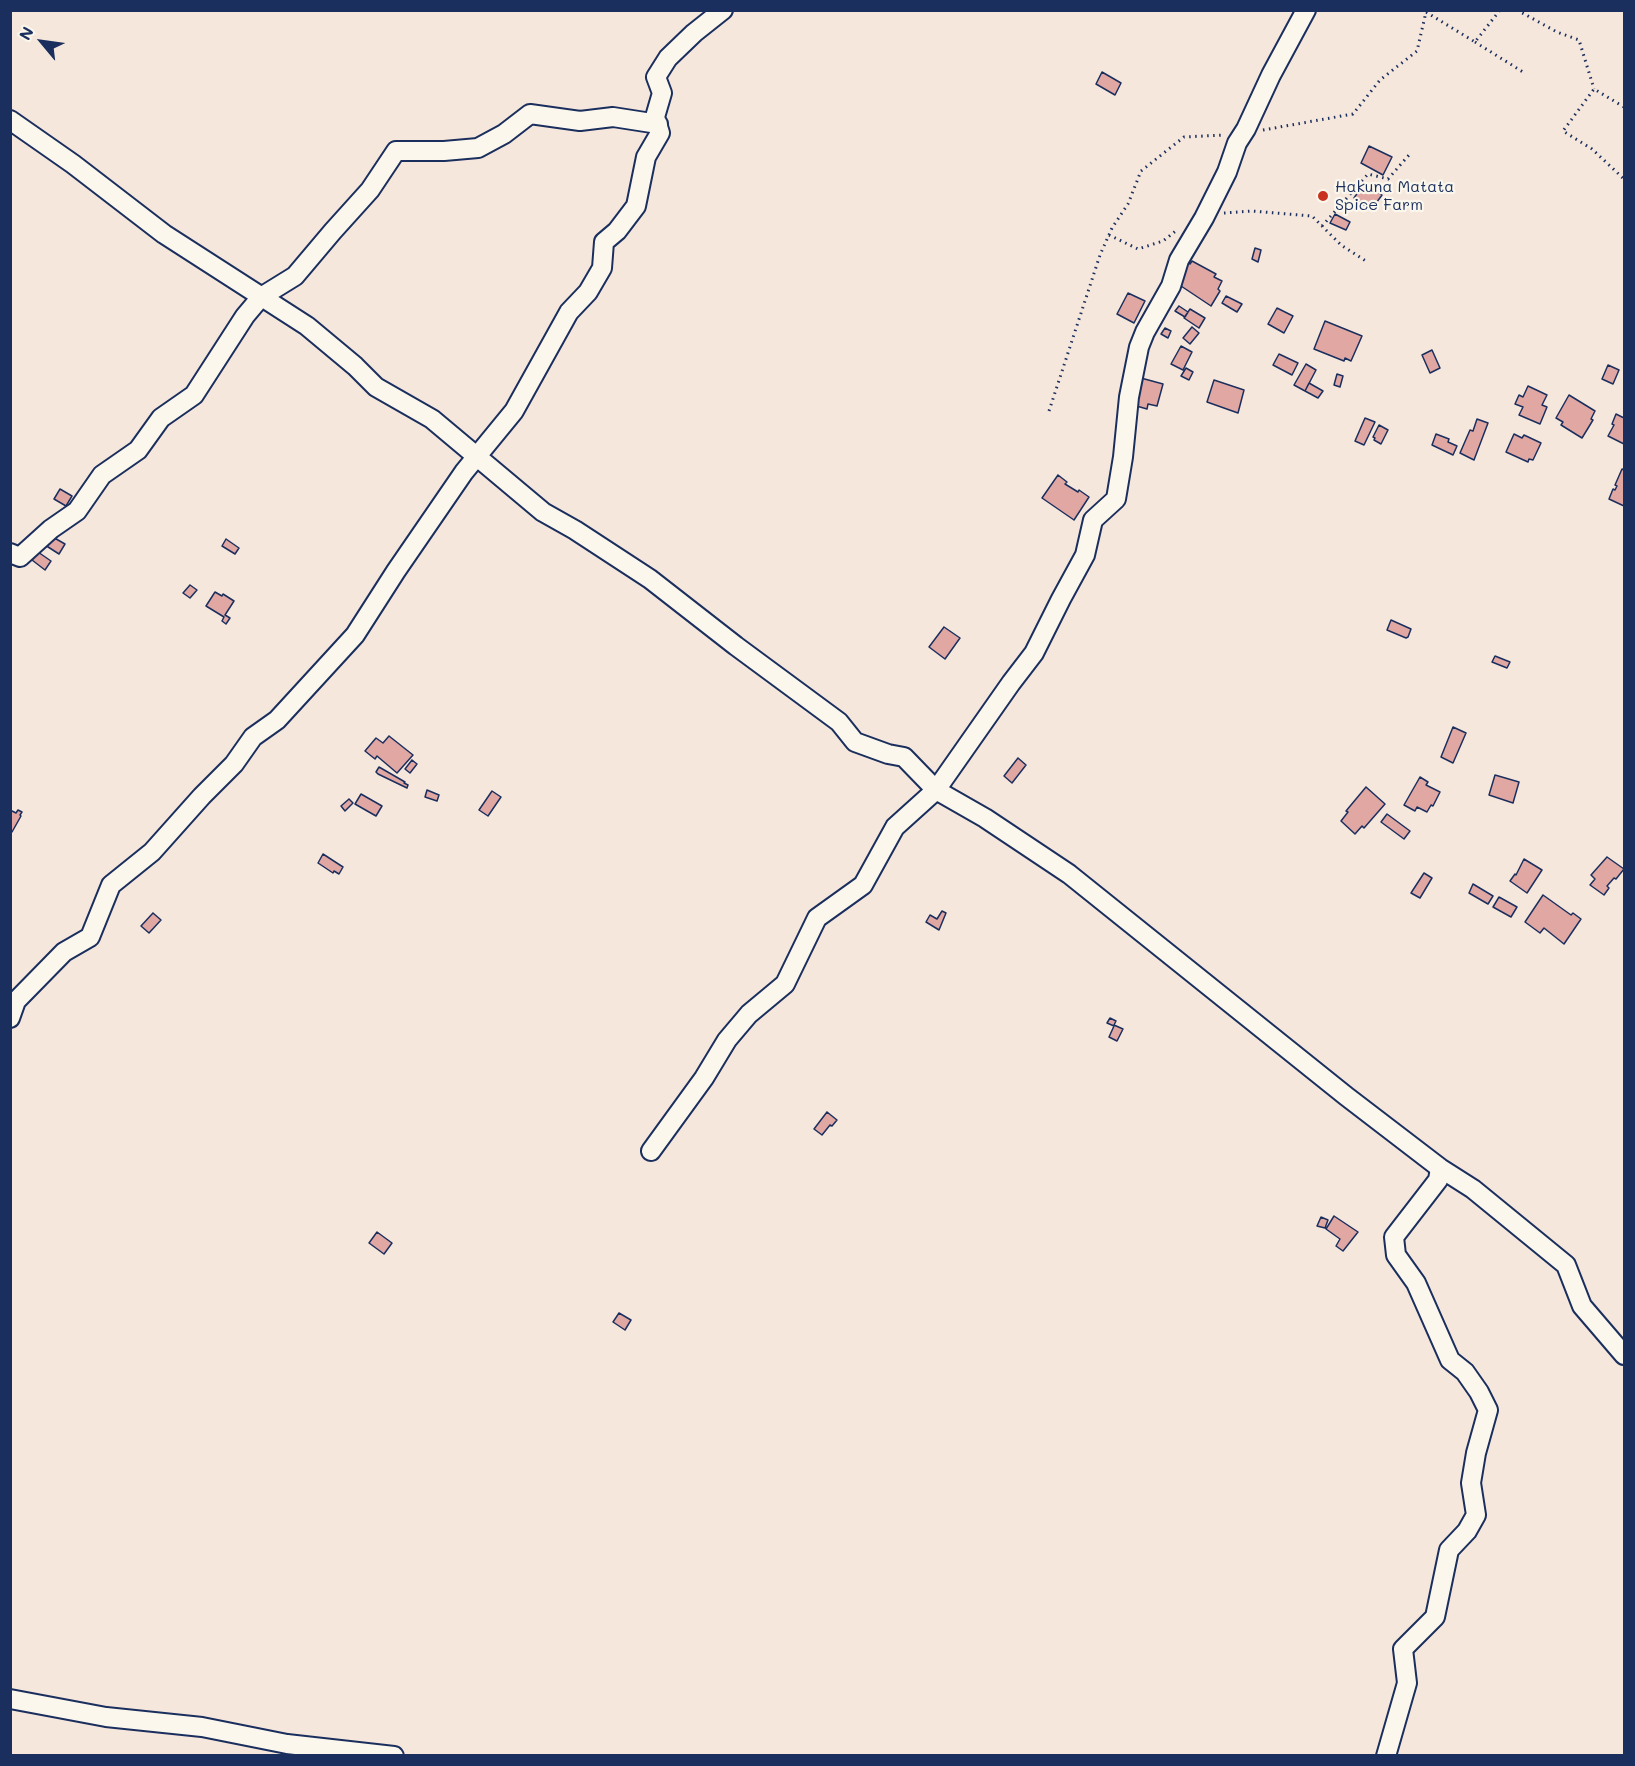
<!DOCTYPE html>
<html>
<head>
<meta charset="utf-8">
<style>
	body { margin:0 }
	#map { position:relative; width:1635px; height:1766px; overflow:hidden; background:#f6e7dd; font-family:Mali,sans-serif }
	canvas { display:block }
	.frame { position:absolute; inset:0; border:12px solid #1b2f5e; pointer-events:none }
	.north { position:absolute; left:12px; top:12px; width:60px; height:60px; -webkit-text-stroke:4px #fbf7ec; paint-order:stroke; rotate:299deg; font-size:16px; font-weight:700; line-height:24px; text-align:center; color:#1b2f5e }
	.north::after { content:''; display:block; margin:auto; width:21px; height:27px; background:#1b2f5e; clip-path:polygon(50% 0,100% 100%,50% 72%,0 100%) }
</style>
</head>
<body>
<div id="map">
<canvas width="1635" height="1766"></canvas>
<div class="frame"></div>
<div class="north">N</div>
</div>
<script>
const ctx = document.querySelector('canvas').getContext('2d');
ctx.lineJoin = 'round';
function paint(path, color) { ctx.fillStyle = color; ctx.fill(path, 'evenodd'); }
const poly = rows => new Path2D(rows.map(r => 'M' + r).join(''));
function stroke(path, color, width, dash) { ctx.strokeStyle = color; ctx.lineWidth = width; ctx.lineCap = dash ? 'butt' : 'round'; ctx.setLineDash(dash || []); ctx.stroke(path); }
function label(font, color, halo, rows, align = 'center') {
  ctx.font = font + ' Mali,sans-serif'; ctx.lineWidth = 4.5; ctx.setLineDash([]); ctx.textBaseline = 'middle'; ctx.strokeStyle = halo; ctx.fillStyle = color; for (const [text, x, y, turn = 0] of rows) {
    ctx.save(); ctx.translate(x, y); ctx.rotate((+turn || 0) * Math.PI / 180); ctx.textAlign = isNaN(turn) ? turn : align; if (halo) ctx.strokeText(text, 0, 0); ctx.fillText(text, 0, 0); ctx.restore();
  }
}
const building = poly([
	[1102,72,1121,83,1115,95,1096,84,1102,72],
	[1369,146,1392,157,1383,175,1361,163,1369,146],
	[1364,183,1382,195,1371,210,1354,198,1364,183],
	[1335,214,1350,222,1346,230,1330,223,1335,214],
	[1255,248,1261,250,1258,262,1252,259,1255,248],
	[1192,261,1216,274,1214,277,1222,281,1218,289,1220,291,1211,306,1178,284,1187,262,1190,264,1192,261],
	[1128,293,1145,301,1134,323,1117,314,1128,293],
	[1226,296,1242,304,1237,312,1222,303,1226,296],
	[1179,306,1188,312,1185,317,1175,311,1179,306],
	[1277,308,1293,316,1284,333,1268,324,1277,308],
	[1190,309,1205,318,1199,328,1184,318,1190,309],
	[1325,321,1362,336,1351,361,1345,358,1344,361,1314,349,1325,321],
	[1192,327,1199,333,1190,344,1183,338,1192,327],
	[1165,328,1171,331,1168,338,1161,334,1165,328],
	[1181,346,1192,352,1183,370,1171,364,1181,346],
	[1432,350,1440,368,1430,373,1422,355,1432,350],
	[1279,354,1298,363,1292,375,1273,365,1279,354],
	[1306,364,1316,370,1305,391,1294,385,1306,364],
	[1608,365,1619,370,1613,384,1602,379,1608,365],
	[1186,368,1193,372,1189,380,1181,376,1186,368],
	[1337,374,1343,376,1340,387,1334,385,1337,374],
	[1141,378,1163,384,1157,406,1148,404,1147,409,1133,405,1141,378],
	[1214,380,1244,390,1238,413,1207,402,1214,380],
	[1309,383,1323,391,1318,398,1305,391,1309,383],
	[1528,386,1547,395,1542,405,1547,407,1540,424,1519,415,1523,407,1515,404,1519,395,1523,397,1528,386],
	[1569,395,1595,411,1591,419,1593,420,1582,438,1561,425,1563,422,1556,418,1569,395],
	[1616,414,1624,418,1624,444,1608,436,1614,425,1612,424,1616,414],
	[1365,418,1375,422,1364,445,1355,441,1365,418],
	[1477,419,1488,423,1474,460,1460,453,1470,430,1473,431,1477,419],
	[1379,425,1388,430,1381,444,1374,440,1375,438,1373,437,1379,425],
	[1436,434,1449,439,1448,442,1457,446,1453,455,1432,445,1436,434],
	[1514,434,1522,438,1524,435,1541,443,1533,460,1529,459,1528,462,1506,452,1514,434],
	[1622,469,1624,470,1624,506,1609,499,1613,489,1615,490,1617,486,1615,485,1622,469],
	[1058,475,1067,482,1065,484,1078,492,1079,490,1089,497,1074,520,1042,498,1058,475],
	[60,489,72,496,66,506,54,499,60,489],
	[51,536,65,544,59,554,45,545,51,536],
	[226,539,239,548,235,554,222,546,226,539],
	[38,552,51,561,45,570,32,560,38,552],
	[190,585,197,590,190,598,183,593,190,585],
	[215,592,222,596,223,594,234,601,225,615,230,618,226,624,222,621,224,617,206,606,215,592],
	[1391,620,1411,629,1408,637,1406,638,1387,630,1391,620],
	[944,627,960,638,945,659,929,647,944,627],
	[1495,656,1510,662,1507,668,1492,662,1495,656],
	[1453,727,1466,733,1453,763,1441,757,1453,727],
	[389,736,413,755,397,773,377,756,375,759,365,751,376,738,383,743,389,736],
	[1018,758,1026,765,1012,783,1004,776,1018,758],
	[412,760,417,764,410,773,405,769,412,760],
	[379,767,405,782,404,783,408,785,407,788,378,774,376,772,379,767],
	[1495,775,1519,782,1513,803,1489,795,1495,775],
	[1420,777,1428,782,1426,785,1440,792,1433,806,1431,805,1427,812,1417,807,1415,811,1404,805,1420,777],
	[1366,787,1385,804,1364,828,1362,826,1355,834,1341,821,1348,812,1346,811,1366,787],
	[427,790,439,795,437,801,425,797,427,790],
	[492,791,501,797,488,816,479,810,492,791],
	[361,794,382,806,376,816,355,804,361,794],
	[349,799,353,803,345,811,341,806,349,799],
	[10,810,16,813,18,810,22,812,20,815,21,816,12,832,10,831,10,810],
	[1387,814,1410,831,1404,839,1381,822,1387,814],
	[323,854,343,867,339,874,334,871,333,873,318,863,323,854],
	[1607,857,1624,869,1616,879,1614,878,1607,886,1609,888,1604,895,1590,885,1595,879,1591,875,1607,857],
	[1524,859,1542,870,1527,893,1510,881,1515,874,1516,875,1524,859],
	[1424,873,1432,878,1420,898,1411,893,1424,873],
	[1473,884,1493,896,1488,904,1469,893,1473,884],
	[1543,895,1571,915,1573,913,1581,919,1564,944,1544,928,1540,933,1525,922,1543,895],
	[1499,897,1517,907,1511,917,1493,907,1499,897],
	[942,911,946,913,939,930,926,922,930,915,937,919,942,911],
	[153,913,161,920,149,933,141,926,153,913],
	[1110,1018,1116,1021,1114,1025,1123,1029,1117,1041,1109,1037,1114,1026,1107,1023,1110,1018],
	[827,1112,837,1120,832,1126,830,1125,822,1135,814,1129,827,1112],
	[1334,1216,1358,1232,1343,1251,1336,1246,1340,1239,1326,1229,1334,1216],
	[1321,1217,1328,1220,1325,1228,1317,1226,1321,1217],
	[377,1232,392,1243,384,1254,369,1243,377,1232],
	[619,1313,631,1320,625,1330,613,1322,619,1313]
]);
paint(building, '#e1a7a2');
stroke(building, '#1b2f5e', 1.5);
const minor = poly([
	[10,120,73,164,164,234,307,326,355,366,376,387,432,419,543,512,575,530,650,579,736,646,839,722,855,742,888,754,904,757,936,790,985,818,1069,874,1346,1096,1440,1168,1473,1189,1566,1265,1582,1306,1624,1355],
	[10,553,20,557,51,529,77,511,102,475,138,450,161,418,194,395,245,316,261,297,295,276,333,231,370,190,396,151,444,151,478,148,504,134,530,114,580,121,613,117,658,124],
	[10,1018,16,1001,64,952,90,937,111,885,152,852,202,796,234,764,253,737,277,720,355,635,396,571,464,472,514,411,569,312,588,292,602,268,604,242,617,231,636,206,646,157,660,133,655,117,662,93,656,77,668,58,694,33,723,10],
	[651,1151,704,1078,727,1040,749,1014,785,984,817,918,863,885,895,827,936,790,1011,683,1034,653,1061,599,1085,555,1093,520,1116,499,1123,457,1129,397,1139,347,1145,332,1171,286,1179,260,1204,218,1227,172,1237,143,1246,129,1271,75,1306,10],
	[10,1699,106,1717,202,1727,287,1744,394,1756],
	[1386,1756,1407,1683,1403,1649,1435,1617,1449,1550,1467,1531,1476,1515,1471,1483,1476,1453,1488,1410,1479,1392,1465,1372,1450,1360,1416,1283,1396,1255,1394,1237,1438,1180,1440,1168]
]);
stroke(minor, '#1b2f5e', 22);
stroke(poly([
	[1517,10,1557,32,1579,40,1594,89],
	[1475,42,1523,72],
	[1624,107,1594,89,1563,131,1592,149,1624,179],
	[1263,130,1353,114,1380,80,1417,51,1426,12,1475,42,1500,10],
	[1224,213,1252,211,1312,216,1341,245,1366,261],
	[1322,226,1368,174,1388,179,1409,155],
	[1109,235,1138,249,1163,241,1177,230],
	[1049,411,1100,255,1112,228,1128,204,1141,171,1184,137,1224,135]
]), '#1b2f5e', 3, [1.5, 4.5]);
stroke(minor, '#fbf7ec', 18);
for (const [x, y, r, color] of [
	[1323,196,6,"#c8321e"]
]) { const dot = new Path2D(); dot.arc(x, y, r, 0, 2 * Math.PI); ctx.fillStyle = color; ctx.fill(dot); stroke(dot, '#fbf7ec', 2); }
label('16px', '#1b2f5e', '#fbf7ec', [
	["Hakuna Matata",1335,187],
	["Spice Farm",1335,205]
], 'left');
</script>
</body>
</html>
